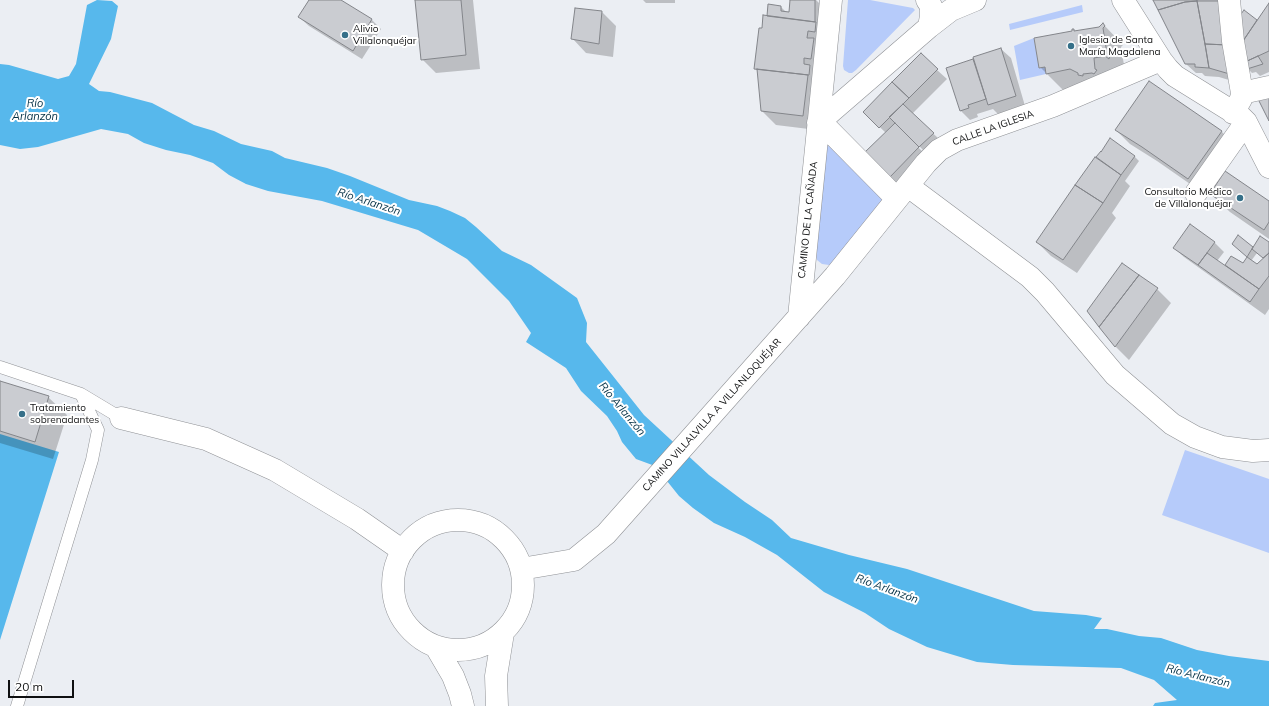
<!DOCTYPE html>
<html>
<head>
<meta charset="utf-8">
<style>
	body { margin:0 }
	#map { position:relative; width:1269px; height:706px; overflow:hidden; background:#ebeef3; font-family:Mulish,sans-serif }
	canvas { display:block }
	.scale { position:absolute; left:8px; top:680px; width:66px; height:18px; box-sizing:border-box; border:2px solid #0f1011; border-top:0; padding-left:5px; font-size:12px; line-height:14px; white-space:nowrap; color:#0f1011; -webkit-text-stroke:3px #fff; paint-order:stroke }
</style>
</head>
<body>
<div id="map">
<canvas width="1269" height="706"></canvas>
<div class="scale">20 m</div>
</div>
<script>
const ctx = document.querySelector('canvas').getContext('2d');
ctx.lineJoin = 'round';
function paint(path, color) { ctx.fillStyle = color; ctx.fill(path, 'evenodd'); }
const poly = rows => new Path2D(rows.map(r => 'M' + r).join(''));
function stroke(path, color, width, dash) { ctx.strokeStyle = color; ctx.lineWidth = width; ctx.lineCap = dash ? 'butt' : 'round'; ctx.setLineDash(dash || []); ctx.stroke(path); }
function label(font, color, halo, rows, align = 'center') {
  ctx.font = font + ' Mulish,sans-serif'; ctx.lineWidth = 4; ctx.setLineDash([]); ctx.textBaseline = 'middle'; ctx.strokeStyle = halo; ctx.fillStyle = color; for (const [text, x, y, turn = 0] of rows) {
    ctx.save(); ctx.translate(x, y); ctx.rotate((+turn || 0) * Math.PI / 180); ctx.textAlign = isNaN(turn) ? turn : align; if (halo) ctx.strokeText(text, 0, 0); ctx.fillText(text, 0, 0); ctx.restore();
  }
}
paint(poly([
	[848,0,870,0,913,8,915,10,856,70,852,73,849,73,844,70,843,66],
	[1082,5,1083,12,1010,30,1009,24],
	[1034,38,1039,68,1045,67,1046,74,1020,80,1014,46],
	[826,140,886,198,834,262,829,265,822,264,817,260,815,250],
	[1185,450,1269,479,1269,553,1162,515]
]), '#b6cbfa');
paint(poly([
	[97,0,112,1,118,6,111,39,89,84,99,91,110,92,152,103,194,125,214,131,241,144,272,151,285,158,327,168,350,176,409,200,437,206,450,211,465,218,476,227,502,251,531,265,577,298,587,323,586,342,644,415,709,475,745,502,772,520,791,538,849,555,907,569,1034,611,1086,615,1102,618,1094,629,1107,629,1139,636,1161,638,1197,650,1229,656,1269,661,1269,706,1153,706,1155,703,1177,700,1154,680,1121,668,1013,665,977,662,927,647,889,629,865,613,824,592,777,555,745,537,714,523,693,508,679,496,655,466,636,459,622,442,617,431,607,416,581,391,566,368,526,342,531,333,509,301,467,259,418,230,322,201,268,191,246,184,229,175,213,163,190,155,166,150,144,143,128,134,101,129,38,147,20,149,0,145,0,64,9,65,58,79,69,76,76,64,87,5],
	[0,434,59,452,0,640]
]), '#57b8ec');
paint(poly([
	[310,0,339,0,372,20,381,29,362,59,309,26,299,17],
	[416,0,473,0,480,69,436,73,422,59],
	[643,0,675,0,675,3,646,3],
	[791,0,816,0,824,8,817,130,776,125,762,111,758,71,755,68,763,30,768,17,781,7,786,12,790,13],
	[1155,0,1230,0,1242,84,1219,77,1205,76,1202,73,1196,73,1186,64],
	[1269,4,1269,72,1260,76,1256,72,1252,73,1248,69,1243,44,1244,12,1257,21],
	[576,9,602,12,616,26,613,57,586,53,572,38],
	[1103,24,1123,45,1121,47,1125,71,1065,92,1040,67,1074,30,1076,32,1100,28],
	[1001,49,1011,58,1025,106,998,114,993,109,977,114,978,117,970,120,961,111,948,68,975,60],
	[937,70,947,79,912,114,938,138,923,152,899,187,866,153,886,133,864,112],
	[900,126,923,150,922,151,898,128],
	[1116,130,1221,131,1235,145,1203,193,1157,161,1130,144],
	[1134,156,1139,161,1125,181,1130,186,1112,213,1116,218,1077,273,1051,256,1037,242,1100,160,1097,157],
	[1211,194,1269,203,1269,239,1230,212],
	[1238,236,1254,248,1269,244,1269,309,1265,315,1184,257,1174,248,1214,242,1224,252,1217,261,1225,267,1232,257,1243,265,1248,257,1238,249],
	[1257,253,1264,259,1257,265,1251,261],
	[1157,289,1171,303,1129,360,1115,346],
	[0,382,48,397,67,415,53,459,0,443]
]), '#0003');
const building = poly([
	[309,0,341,0,372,19,353,51,298,17,309,0],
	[415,0,461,0,466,55,421,60,415,0],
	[790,0,815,0,815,22,767,16,768,4,781,6,781,11,789,12,790,0],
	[1153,0,1197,0,1197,1,1185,2,1158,10,1153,0],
	[1197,1,1205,44,1209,68,1195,67,1195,64,1185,64,1158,10,1185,2,1197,1],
	[1197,1,1221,1,1228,45,1205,44,1197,1],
	[1269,3,1269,51,1245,62,1243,41,1269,3],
	[575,8,602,11,599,44,571,39,575,8],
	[1244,10,1257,20,1243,41,1238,18,1244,10],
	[763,15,816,22,815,32,808,31,807,38,814,38,811,59,804,58,804,64,810,65,809,75,754,69,759,28,762,28,763,15],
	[1103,23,1105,26,1103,28,1107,54,1110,55,1109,59,1105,56,1094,58,1095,69,1097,70,1094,74,1092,73,1083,74,1083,76,1078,75,1078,73,1070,69,1046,74,1045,67,1039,68,1034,38,1072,31,1072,29,1074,29,1074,31,1099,27,1103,23],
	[1205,44,1228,45,1233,75,1209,68,1205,44],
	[1001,48,1016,96,988,105,973,57,1001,48],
	[921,53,938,69,909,98,892,82,921,53],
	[1258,56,1263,64,1247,69,1245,62,1258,56],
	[973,59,986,99,968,105,969,108,960,111,946,68,973,59],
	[757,69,808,75,803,116,761,111,757,69],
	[1149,81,1222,131,1188,179,1142,147,1115,130,1149,81],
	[892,82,909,98,879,128,863,112,892,82],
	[1269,95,1269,121,1258,99,1269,95],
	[903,104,934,133,919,147,889,117,903,104],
	[895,123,919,147,889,178,864,153,895,123],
	[1110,138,1135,156,1121,175,1096,157,1101,151,1101,152,1110,138],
	[1095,157,1121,175,1103,203,1075,185,1095,157],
	[1225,171,1269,201,1269,222,1264,230,1210,194,1225,171],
	[1075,185,1103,203,1063,260,1036,242,1075,185],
	[1190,224,1215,242,1198,265,1173,248,1190,224],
	[1238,235,1253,247,1247,257,1232,244,1238,235],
	[1260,236,1269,242,1269,253,1263,258,1252,249,1260,236],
	[1207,253,1259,289,1250,302,1198,265,1207,253],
	[1269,253,1269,276,1259,289,1225,265,1231,256,1243,263,1247,257,1257,264,1269,253],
	[1122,263,1139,275,1099,327,1087,311,1122,263],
	[1139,275,1158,288,1115,347,1099,327,1139,275],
	[0,381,49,396,35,442,0,431,0,381]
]);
paint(building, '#caccd1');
stroke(building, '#83858a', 1);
const lane = poly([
	[0,367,81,394,98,430,92,460,17,706],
	[81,394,121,418]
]);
const street = poly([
	[927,0,931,6,931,16,929,27],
	[1123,0,1161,60,1168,69,1175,76,1241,117,1246,122,1269,167],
	[1229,0,1233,41,1242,93,1241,99,1233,113],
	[1242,93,1269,87],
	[820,121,897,199],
	[818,123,929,27,951,10,975,0],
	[908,186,1030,277,1045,292,1115,375,1172,424,1195,437,1222,447,1253,451,1269,450],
	[1196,193,1246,122],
	[799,317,831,0],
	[121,418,206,439,275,470,357,519,403,551],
	'393 585a65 65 0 1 1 130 0a65 65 0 1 1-130 0Z',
	[521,569,574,560,606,534,835,276,926,163,939,150,957,140,1053,106,1161,60],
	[436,647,453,676,460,694,463,706],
	[497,706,496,676,503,633]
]);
stroke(lane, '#8f9195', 13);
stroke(street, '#8f9195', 23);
stroke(lane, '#fff', 12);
stroke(street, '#fff', 22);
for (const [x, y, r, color] of [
	[345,35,4,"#367089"],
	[1071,46,4,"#367089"],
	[1240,198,4,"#367089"],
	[22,414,4,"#367089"]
]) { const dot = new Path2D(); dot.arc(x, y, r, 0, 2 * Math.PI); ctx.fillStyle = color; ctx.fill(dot); stroke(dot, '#fff', 1.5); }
label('10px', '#0f1011', '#fff', [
	["Alivio",353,29],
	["Villalonquéjar",353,41],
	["Iglesia de Santa",1079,40],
	["María Magdalena",1079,52],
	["Consultorio Médico",1232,192,"right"],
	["de Villalonquéjar",1232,204,"right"],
	["Tratamiento",30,408],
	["sobrenadantes",30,420]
], 'left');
label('10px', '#0f1011', '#fff', [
	["CALLE LA IGLESIA",993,128,-20],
	["CAMINO DE LA CAÑADA",808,220,-84],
	["CAMINO VILLALVILLA A VILLANLOQUÉJAR",712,415,-48]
]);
label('italic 11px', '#012e43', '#fff', [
	["Río",35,104],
	["Arlanzón",35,117],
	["Río Arlanzón",369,202,18],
	["Río Arlanzón",622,409,50],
	["Río Arlanzón",887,589,20],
	["Río Arlanzón",1198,676,14]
]);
</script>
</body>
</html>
